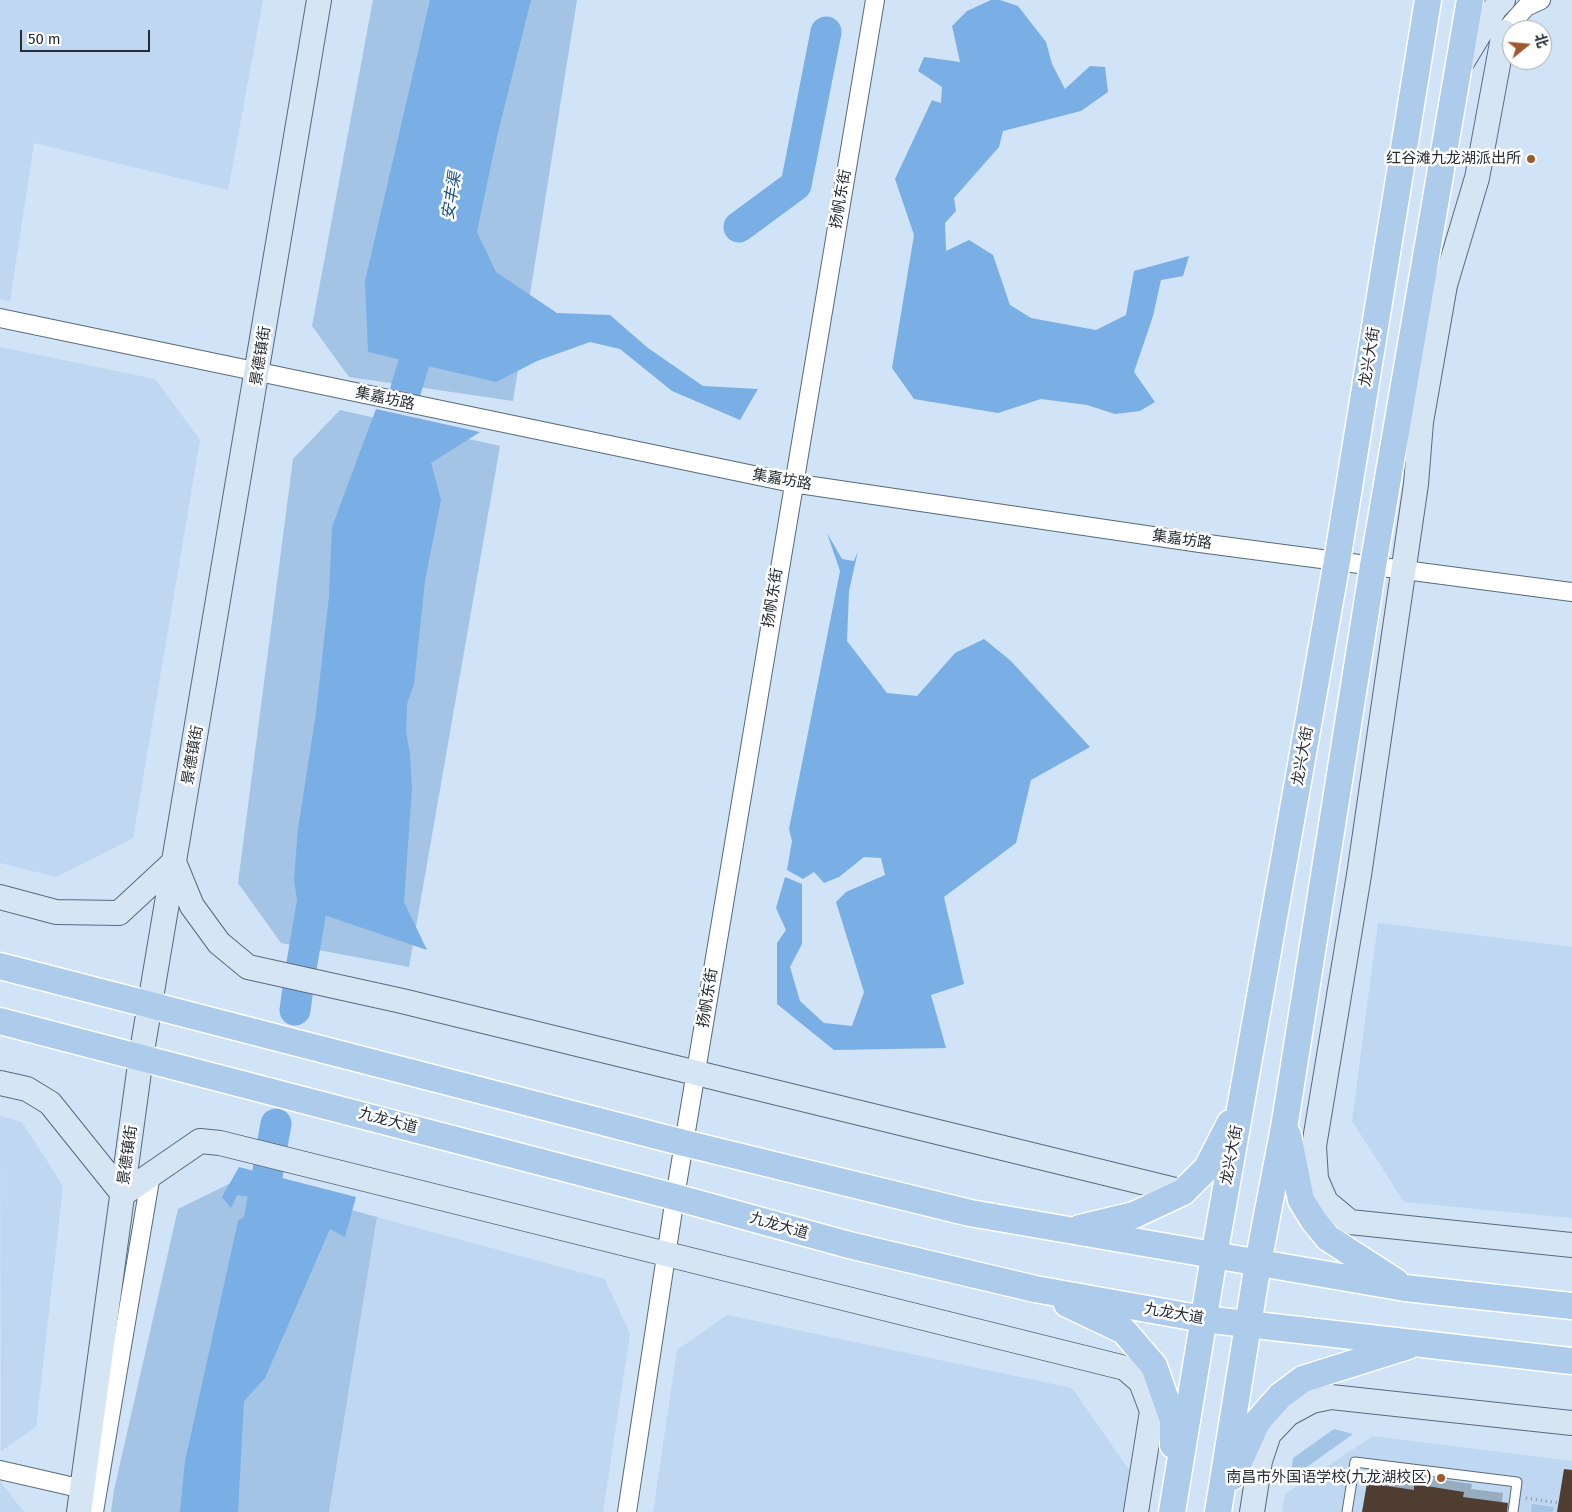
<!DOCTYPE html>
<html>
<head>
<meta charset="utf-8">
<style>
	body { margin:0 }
	#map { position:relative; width:1572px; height:1512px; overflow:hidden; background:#d1e3f6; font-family:"Fira Sans","Noto Sans SC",sans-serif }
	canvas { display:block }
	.north { position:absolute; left:1502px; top:20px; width:50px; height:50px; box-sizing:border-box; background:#fff; border:1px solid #a8abad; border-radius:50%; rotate:73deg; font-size:14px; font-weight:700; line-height:20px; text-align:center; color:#252c33 }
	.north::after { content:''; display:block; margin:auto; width:18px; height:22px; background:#9e582e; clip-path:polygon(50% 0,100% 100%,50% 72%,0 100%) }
	.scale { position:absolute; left:20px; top:30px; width:130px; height:22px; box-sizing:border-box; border:2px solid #252c33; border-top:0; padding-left:6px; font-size:15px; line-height:18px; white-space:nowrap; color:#252c33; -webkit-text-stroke:4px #fff; paint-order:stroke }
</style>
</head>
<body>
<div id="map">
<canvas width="1572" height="1512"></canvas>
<div class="north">北</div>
<div class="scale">50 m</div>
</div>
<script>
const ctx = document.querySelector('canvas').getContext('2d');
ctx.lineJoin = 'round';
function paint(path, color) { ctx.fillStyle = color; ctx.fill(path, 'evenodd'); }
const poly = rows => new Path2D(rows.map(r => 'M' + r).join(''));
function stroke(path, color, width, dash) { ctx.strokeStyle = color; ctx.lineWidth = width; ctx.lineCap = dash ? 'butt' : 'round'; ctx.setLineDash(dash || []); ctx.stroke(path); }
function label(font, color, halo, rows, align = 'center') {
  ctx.font = font + ' "Fira Sans","Noto Sans SC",sans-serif'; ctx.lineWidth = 5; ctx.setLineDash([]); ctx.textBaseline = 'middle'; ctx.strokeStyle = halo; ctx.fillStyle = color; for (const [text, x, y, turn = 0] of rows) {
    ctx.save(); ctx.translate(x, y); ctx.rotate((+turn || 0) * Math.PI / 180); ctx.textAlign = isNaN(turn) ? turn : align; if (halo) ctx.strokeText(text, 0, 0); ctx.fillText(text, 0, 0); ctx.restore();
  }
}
paint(poly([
	[0,0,263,0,228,190,34,143,10,301,0,299],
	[0,347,155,379,200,440,133,838,57,877,0,863],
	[1378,923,1572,947,1572,1218,1404,1202,1352,1121],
	[0,1116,22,1122,63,1186,36,1427,1,1451],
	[377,1217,605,1279,630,1334,603,1512,329,1512],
	[727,1315,1072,1388,1141,1487,1136,1512,653,1512,677,1350],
	[1373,1436,1572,1461,1572,1512,1282,1512,1285,1494],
	[0,1481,24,1512,0,1512]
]), '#bfd7f0');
paint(poly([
	[373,0,577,0,513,401,349,377,312,326],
	[340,410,500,446,409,967,281,943,238,883,293,459],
	[239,1179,377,1217,329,1512,111,1512,114,1490,178,1209],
	[1334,1429,1353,1434,1290,1479,1293,1458],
	[1532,1504,1554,1507,1553,1512,1531,1512]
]), '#a3c4e5');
paint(poly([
	[430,0,531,0,496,141,477,232,496,272,557,313,610,315,648,348,703,386,758,389,740,420,672,391,620,349,590,342,537,361,496,382,368,352,365,281],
	[991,0,1000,0,1018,6,1046,42,1052,64,1065,89,1090,66,1105,67,1108,92,1081,111,1003,131,999,147,954,198,956,211,945,223,946,251,969,240,993,255,1010,305,1031,318,1096,330,1126,315,1134,271,1189,256,1183,276,1161,280,1153,316,1134,372,1155,402,1140,411,1115,414,1087,405,1041,399,998,413,914,399,892,368,914,235,895,179,932,100,941,103,942,87,918,71,924,57,960,62,952,26,967,11],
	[376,409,480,432,431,463,441,500,425,581,414,684,407,704,406,732,410,754,412,788,404,902,427,950,298,906,294,880,298,829,316,713,329,596,332,527],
	[827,533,842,559,854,561,858,551,849,591,847,641,887,693,917,696,955,653,984,639,1011,661,1090,747,1031,780,1016,843,944,897,964,984,931,995,946,1048,834,1050,777,1004,777,943,786,930,776,908,785,877,802,884,802,944,790,967,800,1001,824,1023,852,1026,864,992,836,902,846,892,885,875,881,858,864,857,839,877,824,883,814,872,803,879,787,870,792,841,789,829,840,571],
	[239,1167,356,1197,345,1237,330,1229,265,1378,244,1401,238,1512,180,1512,185,1461,238,1221,249,1213,250,1197,237,1195,231,1208,222,1197]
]), '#79afe5');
paint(poly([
	[1376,1475,1419,1482,1424,1477,1472,1484,1471,1489,1503,1493,1501,1512,1363,1512,1368,1483]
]), '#0003');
stroke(poly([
	[739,227,796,185,826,32],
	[406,389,426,323],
	[301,969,318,869],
	[295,1010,298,988],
	[272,1146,276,1124],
	[260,1216,269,1165]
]), '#79afe5', 31);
paint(poly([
	[1564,1469,1572,1470,1572,1512,1557,1512],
	[1367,1483,1414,1490,1414,1484,1464,1492,1463,1497,1508,1503,1507,1512,1362,1512]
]), '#503d32');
const lane = poly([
	[1347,1512,1355,1462,1517,1482,1513,1512]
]);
const street = poly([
	[1504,32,1526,7,1541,0],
	[0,318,792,483,1200,543,1572,592],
	[0,1470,83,1489],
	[94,1512,151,1174],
	[627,1512,675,1197,875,0]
]);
const secondary = poly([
	[1504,32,1477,178,1445,285,1421,422,1416,484,1359,875,1314,1146,1316,1179,1326,1202,1350,1222,1572,1245],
	[1461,64,1495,8,1503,0],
	[0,897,56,912,119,913,174,862,192,906,219,943,248,967,402,1001,1183,1192],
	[0,1083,27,1089,50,1103,123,1194,200,1141,220,1143,1125,1368,1141,1382,1152,1411,1136,1512],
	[79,1512,141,1057,319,0],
	[1252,1512,1260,1461,1269,1434,1288,1414,1312,1401,1331,1397,1572,1423]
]);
const primary = poly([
	[0,966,684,1143,970,1213,1405,1288,1572,1306],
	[0,1021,675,1197,849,1245,1035,1289,1203,1319,1572,1361],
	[1288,1135,1301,1200,1314,1221,1328,1238,1396,1282],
	[1080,1228,1134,1215,1183,1192,1207,1168,1230,1123],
	[1067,1304,1124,1331,1154,1366,1173,1420,1173,1445],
	[1232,1477,1257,1422,1280,1396,1303,1379,1408,1346],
	[1172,1512,1214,1256,1337,561,1428,0],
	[1218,1512,1258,1263,1285,1122,1373,566,1470,0]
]);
stroke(lane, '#596a7a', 11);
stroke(street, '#596a7a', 20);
stroke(secondary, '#596a7a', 26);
stroke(primary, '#fff', 29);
stroke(poly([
	[1526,1498,1559,1503]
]), '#8895a3', 3, [1, 4]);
stroke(lane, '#fff', 9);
stroke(street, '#fff', 18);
stroke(secondary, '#d6e5f4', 24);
stroke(primary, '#adcbea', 26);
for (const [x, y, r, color] of [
	[1531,159,5,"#9e582e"],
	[1441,1478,5,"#9e582e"]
]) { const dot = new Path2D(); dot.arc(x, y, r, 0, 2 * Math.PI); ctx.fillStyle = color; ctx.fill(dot); stroke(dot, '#fff', 2); }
label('15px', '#252c33', '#fff', [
	["红谷滩九龙湖派出所",1521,159],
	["南昌市外国语学校(九龙湖校区)",1431,1478]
], 'right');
label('15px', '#252c33', '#fff', [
	["扬帆东街",841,199,-80],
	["景德镇街",261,356,-81],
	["龙兴大街",1370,357,-81],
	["集嘉坊路",385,399,12],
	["集嘉坊路",782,480,10],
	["集嘉坊路",1182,540,8],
	["扬帆东街",773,598,-81],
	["景德镇街",193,755,-80],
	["龙兴大街",1303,756,-80],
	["扬帆东街",708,998,-81],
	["九龙大道",388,1121,15],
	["景德镇街",128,1155,-82],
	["龙兴大街",1232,1155,-79],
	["九龙大道",779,1226,16],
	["九龙大道",1174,1314,10]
]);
label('italic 16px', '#165082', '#fff', [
	["安丰渠",452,196,-81]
]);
</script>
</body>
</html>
